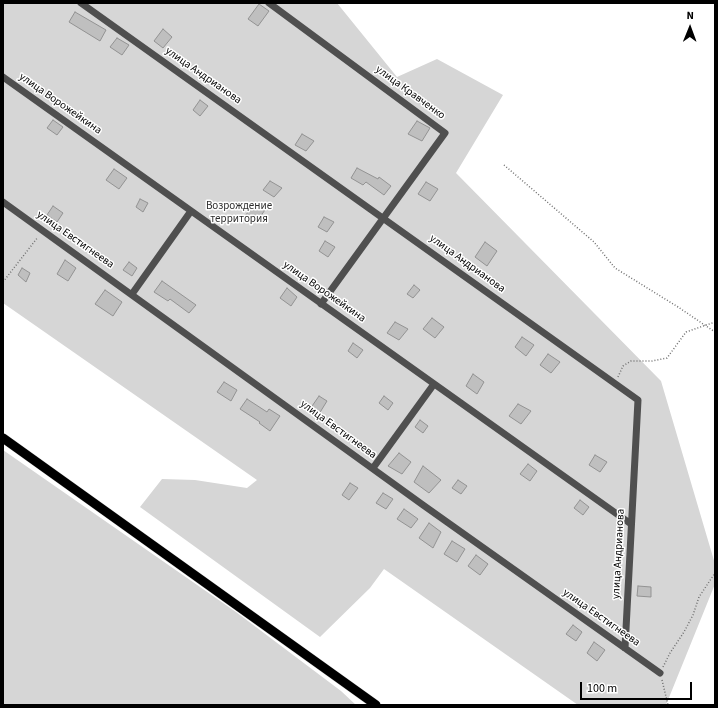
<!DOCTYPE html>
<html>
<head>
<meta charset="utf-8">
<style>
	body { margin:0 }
	#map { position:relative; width:718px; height:708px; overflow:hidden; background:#fff; font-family:"Source Sans 3",sans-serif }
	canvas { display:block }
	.frame { position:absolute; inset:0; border:4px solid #000; pointer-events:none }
	.north { position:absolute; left:670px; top:8px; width:40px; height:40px; -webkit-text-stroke:3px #fff; paint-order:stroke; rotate:1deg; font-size:11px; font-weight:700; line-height:16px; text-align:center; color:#000 }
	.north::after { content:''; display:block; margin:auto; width:14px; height:18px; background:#000; clip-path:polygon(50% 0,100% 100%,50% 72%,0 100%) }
	.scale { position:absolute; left:580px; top:682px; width:112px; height:18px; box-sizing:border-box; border:2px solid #000; border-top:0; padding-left:5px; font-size:12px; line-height:14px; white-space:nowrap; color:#000; -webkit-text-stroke:3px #fff; paint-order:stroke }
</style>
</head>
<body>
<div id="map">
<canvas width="718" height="708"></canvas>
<div class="frame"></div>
<div class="north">N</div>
<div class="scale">100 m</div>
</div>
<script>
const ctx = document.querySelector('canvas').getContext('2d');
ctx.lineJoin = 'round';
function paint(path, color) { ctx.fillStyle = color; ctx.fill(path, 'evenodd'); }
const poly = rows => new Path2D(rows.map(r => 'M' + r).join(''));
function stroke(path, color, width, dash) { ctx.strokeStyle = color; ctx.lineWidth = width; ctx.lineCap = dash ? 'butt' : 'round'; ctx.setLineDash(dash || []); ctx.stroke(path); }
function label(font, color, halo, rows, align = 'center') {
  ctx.font = font + ' "Source Sans 3",sans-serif'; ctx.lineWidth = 3; ctx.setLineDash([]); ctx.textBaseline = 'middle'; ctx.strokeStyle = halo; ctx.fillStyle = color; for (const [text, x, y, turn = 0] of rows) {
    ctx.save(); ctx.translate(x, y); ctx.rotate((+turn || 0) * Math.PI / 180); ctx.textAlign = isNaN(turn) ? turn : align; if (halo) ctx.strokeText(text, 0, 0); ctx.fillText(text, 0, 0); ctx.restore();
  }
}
paint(poly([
	[3,3,337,3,397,77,437,59,503,95,456,173,661,381,715,564,715,584,666,705,578,705,384,569,370,588,320,637,140,507,162,479,195,480,247,488,257,480,3,303],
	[3,450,236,612,341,691,356,705,3,705]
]), '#d6d6d6');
const building = poly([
	[259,4,269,11,258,26,248,19,259,4],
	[75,12,106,30,100,41,69,22,75,12],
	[163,29,172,37,163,48,154,41,163,29],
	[117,38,129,45,122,55,110,47,117,38],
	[200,100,208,106,200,116,193,110,200,100],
	[53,120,63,127,57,135,47,128,53,120],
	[417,121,430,128,422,141,408,134,417,121],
	[302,134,314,141,306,151,295,145,302,134],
	[357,168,378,179,379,177,391,186,384,195,366,182,363,185,351,178,357,168],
	[114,169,127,178,119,189,106,180,114,169],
	[270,181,282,188,274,197,263,190,270,181],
	[426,182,438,189,430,201,418,194,426,182],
	[140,199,148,203,143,212,136,207,140,199],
	[253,204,265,210,257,221,246,215,253,204],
	[53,206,63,213,57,222,47,215,53,206],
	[324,217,334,222,327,232,318,227,324,217],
	[325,241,335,247,328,257,319,251,325,241],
	[485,242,497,251,487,266,475,257,485,242],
	[65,260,76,268,68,281,57,274,65,260],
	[129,262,137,268,132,276,123,270,129,262],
	[22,268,30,273,26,282,18,275,22,268],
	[162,281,196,305,189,313,170,299,168,301,154,292,162,281],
	[414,285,420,290,413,298,407,294,414,285],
	[287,288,297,297,291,306,280,298,287,288],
	[105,290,122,302,113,316,95,304,105,290],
	[432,318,444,327,435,338,423,329,432,318],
	[395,322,408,329,399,340,387,333,395,322],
	[522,337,534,345,526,356,515,347,522,337],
	[353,343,363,350,357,358,348,351,353,343],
	[548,354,560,362,551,373,540,365,548,354],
	[473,374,484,382,477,394,466,386,473,374],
	[224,382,237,390,231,401,217,392,224,382],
	[319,396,327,401,319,414,310,409,319,396],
	[384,396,393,403,388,410,379,403,384,396],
	[247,399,267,412,269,409,280,416,270,431,259,423,260,422,240,409,247,399],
	[518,404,531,411,521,424,509,416,518,404],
	[420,420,428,426,423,433,415,427,420,420],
	[399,453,411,462,402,474,388,466,399,453],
	[595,455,607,462,600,472,589,465,595,455],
	[528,464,537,471,530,481,520,474,528,464],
	[423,466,441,480,429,493,414,482,423,466],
	[458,480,467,486,461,494,452,488,458,480],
	[350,483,358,488,349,500,342,495,350,483],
	[383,493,393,499,386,509,376,503,383,493],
	[580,500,589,507,583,515,574,508,580,500],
	[404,509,418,519,411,528,397,519,404,509],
	[429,523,441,532,433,548,419,538,429,523],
	[452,541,465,549,457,562,444,554,452,541],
	[476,555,488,564,480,575,468,566,476,555],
	[638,586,651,587,651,597,637,596,638,586],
	[573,625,582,632,576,641,566,634,573,625],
	[594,642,605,650,597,661,587,653,594,642]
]);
paint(building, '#bfbfbf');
stroke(building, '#939393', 1);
const major = poly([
	[3,438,376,705]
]);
stroke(major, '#dbdbdb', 10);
stroke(poly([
	[504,165,594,242,615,268,678,307,715,332],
	[3,282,38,237],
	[618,377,623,366,631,361,652,361,667,358,686,332,715,322],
	[663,667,670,653,684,632,693,615,699,597,715,573],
	[662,680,668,705]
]), '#717171', 1.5, [1, 2]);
stroke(poly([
	[81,3,638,400,625,648],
	[269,3,445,133,321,304],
	[3,77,631,524],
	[3,202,423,505,660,673],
	[132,294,191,211],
	[373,468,434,384]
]), '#4f4f4f', 7);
stroke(major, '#000', 9);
label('11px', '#000', '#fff', [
	["улица Андрианова",203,76,35],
	["улица Кравченко",410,93,36],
	["улица Ворожейкина",60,104,35],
	["улица Евстигнеева",75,240,35],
	["улица Андрианова",467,264,36],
	["улица Ворожейкина",324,292,35],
	["улица Евстигнеева",338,430,36],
	["улица Андрианова",619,554,-87],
	["улица Евстигнеева",601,618,35]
]);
label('11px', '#2d2d2d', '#fff', [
	["Возрождение",239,207],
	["территория",239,220]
]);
</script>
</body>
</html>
